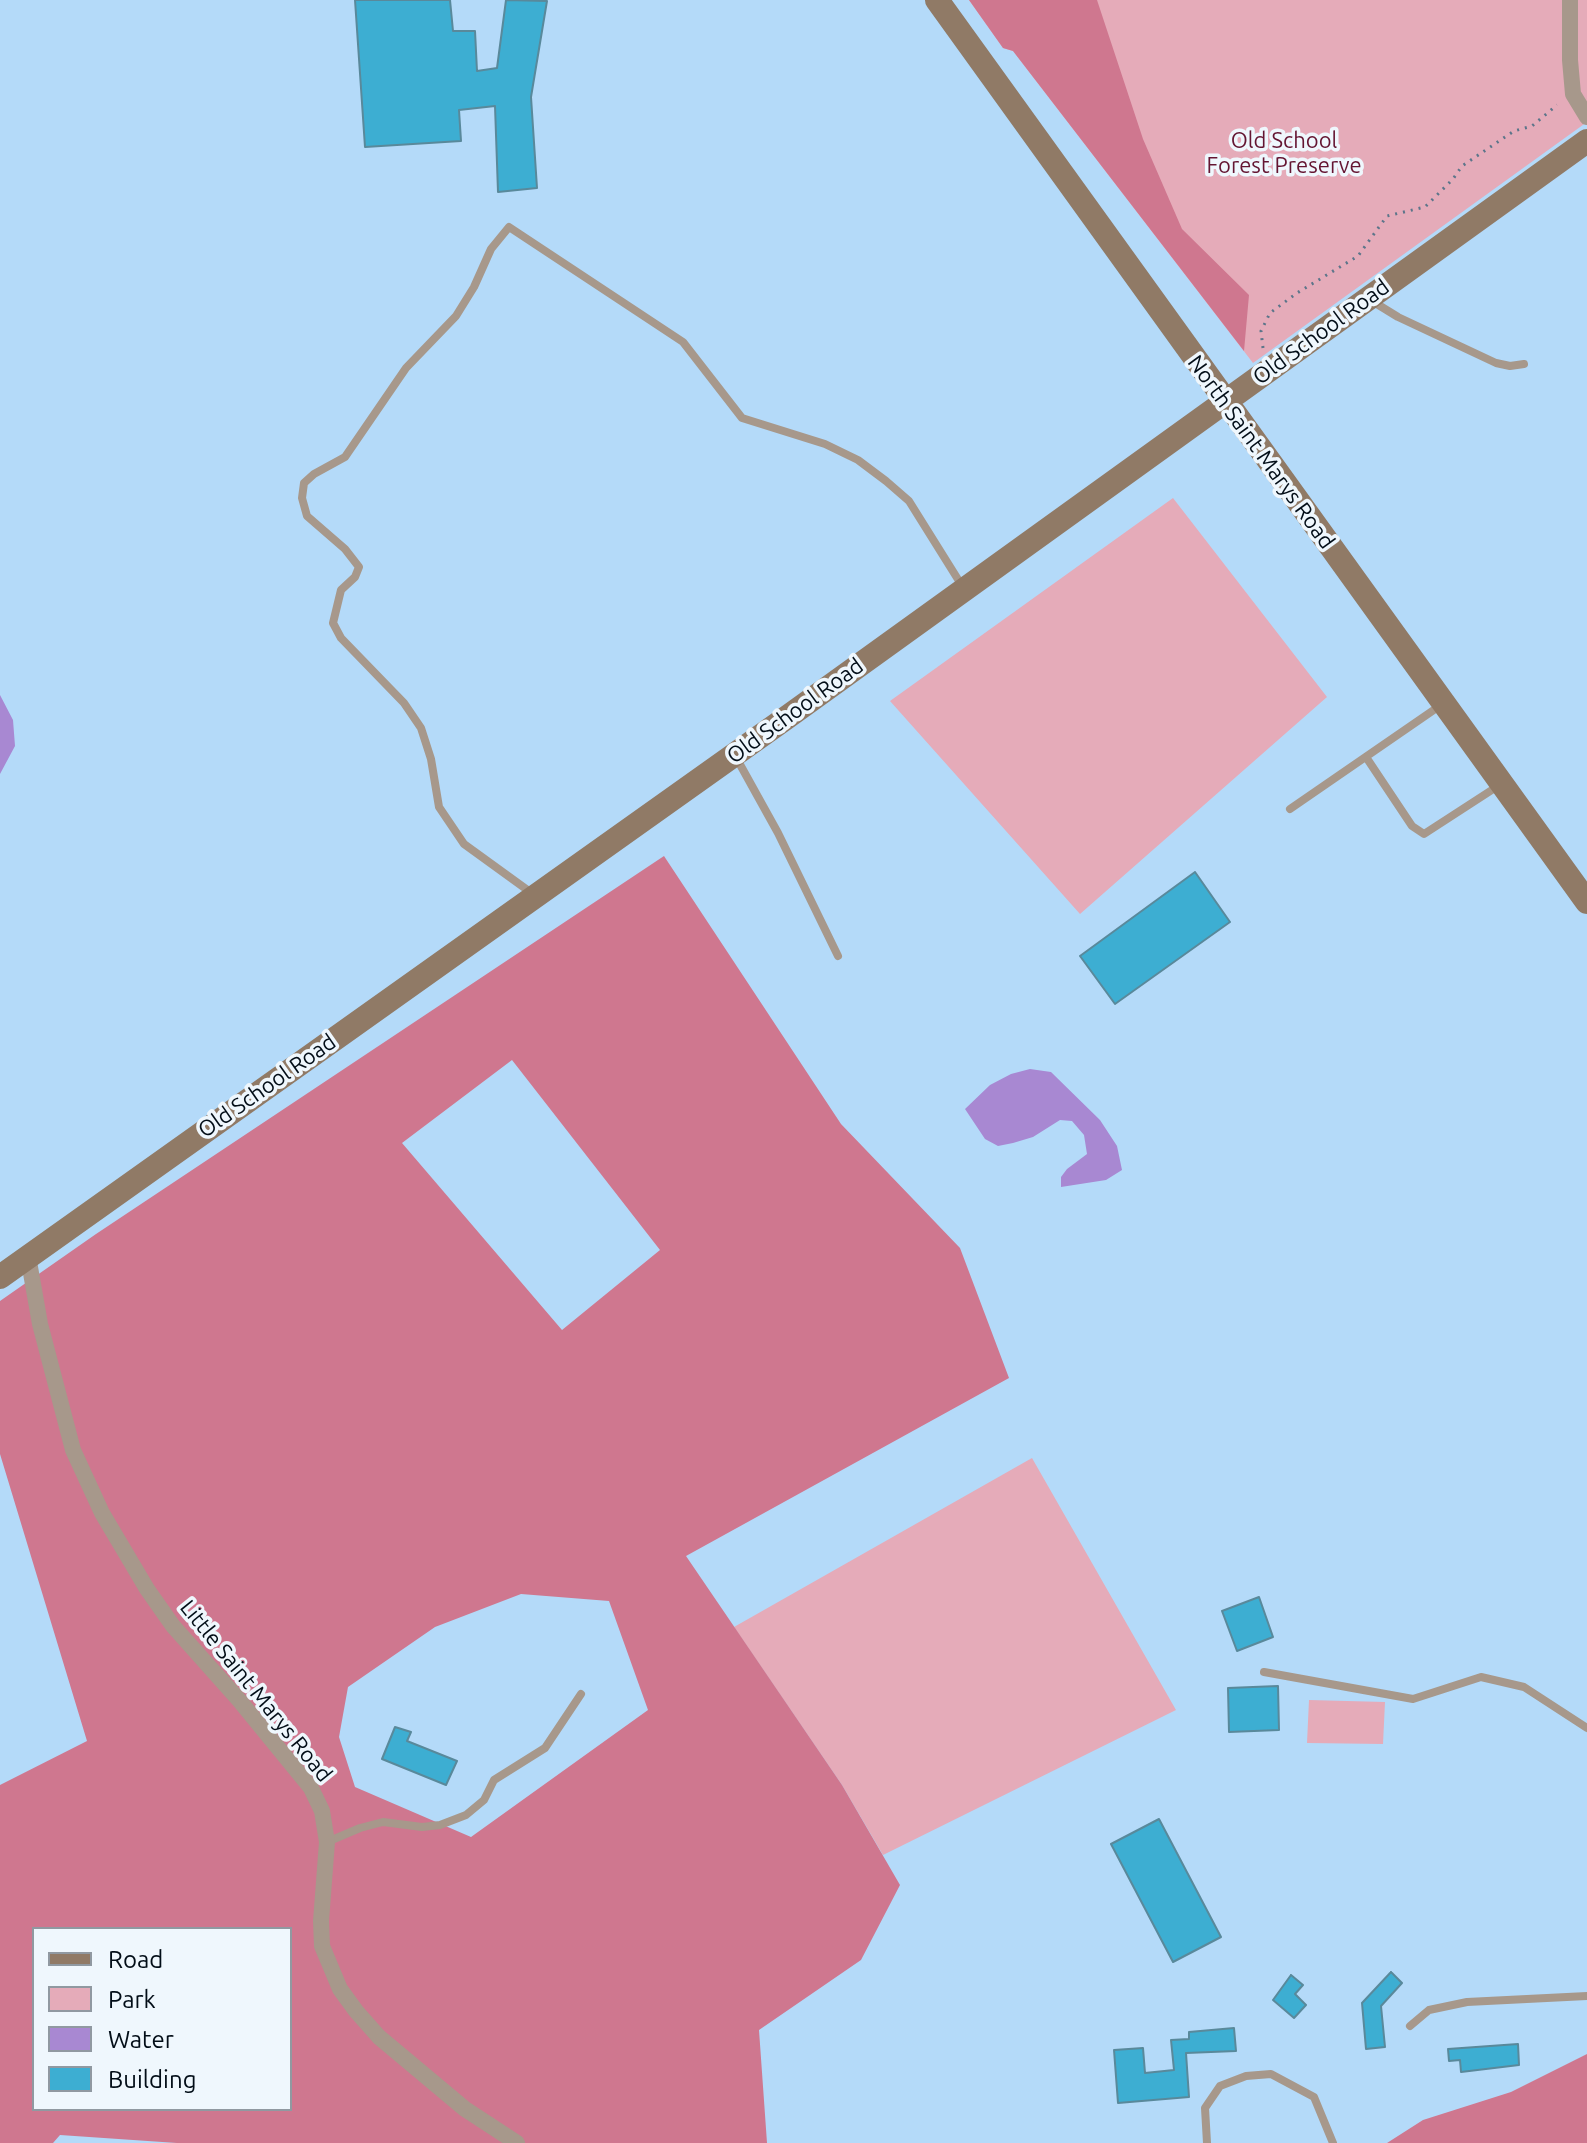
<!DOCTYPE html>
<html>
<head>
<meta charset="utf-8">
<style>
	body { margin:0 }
	#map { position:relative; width:1587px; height:2143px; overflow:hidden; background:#b4daf9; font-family:Ubuntu,sans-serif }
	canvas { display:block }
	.legend { position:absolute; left:32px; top:1927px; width:260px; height:184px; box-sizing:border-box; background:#eff7fd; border:2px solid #9099a1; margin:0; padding:10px 14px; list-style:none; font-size:24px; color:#020d17 }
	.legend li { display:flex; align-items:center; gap:16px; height:40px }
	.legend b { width:40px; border:2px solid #9099a1 }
</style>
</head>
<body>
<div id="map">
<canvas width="1587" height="2143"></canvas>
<ul class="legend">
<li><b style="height:10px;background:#907a66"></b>Road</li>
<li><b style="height:22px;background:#e5abb9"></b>Park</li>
<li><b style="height:22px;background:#a888d2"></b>Water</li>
<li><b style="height:22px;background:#3daed2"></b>Building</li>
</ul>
</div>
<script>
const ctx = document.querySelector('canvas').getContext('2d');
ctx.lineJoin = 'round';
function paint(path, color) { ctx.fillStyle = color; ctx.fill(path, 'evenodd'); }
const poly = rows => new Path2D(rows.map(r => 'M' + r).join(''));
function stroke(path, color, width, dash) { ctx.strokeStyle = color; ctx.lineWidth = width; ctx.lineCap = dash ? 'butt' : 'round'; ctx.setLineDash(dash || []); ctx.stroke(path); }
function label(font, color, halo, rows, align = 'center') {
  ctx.font = font + ' Ubuntu,sans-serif'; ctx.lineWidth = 7; ctx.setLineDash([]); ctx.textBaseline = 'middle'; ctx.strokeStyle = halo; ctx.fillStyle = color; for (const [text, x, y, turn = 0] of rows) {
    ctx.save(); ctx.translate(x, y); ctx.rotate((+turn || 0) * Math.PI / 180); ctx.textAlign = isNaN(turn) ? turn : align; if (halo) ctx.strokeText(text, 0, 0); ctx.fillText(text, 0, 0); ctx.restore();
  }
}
paint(poly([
	[969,0,1587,0,1587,122,1253,363,1013,51,1003,48],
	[1173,498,1327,697,1080,914,890,701],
	[1032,1458,1176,1710,883,1855,842,1785,734,1627],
	[1309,1700,1385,1702,1383,1744,1307,1743]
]), '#e5abb9');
paint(poly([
	[969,0,1097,0,1143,139,1182,229,1249,295,1244,351,1013,51,1003,48],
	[664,856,841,1124,960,1248,1009,1378,686,1556,842,1785,900,1885,861,1960,759,2030,767,2143,177,2143,60,2135,53,2143,0,2143,0,1785,87,1741,0,1454,0,1301,96,1234],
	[512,1060,660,1250,562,1330,402,1143],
	[521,1594,609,1601,648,1710,471,1837,355,1787,339,1737,348,1687,435,1627],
	[34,1929,290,1929,290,2109,34,2109],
	[1587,2054,1587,2143,1387,2143,1423,2120,1511,2092]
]), '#cf778f');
paint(poly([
	[0,695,13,720,15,746,0,774],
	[1030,1069,1051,1072,1100,1120,1117,1146,1122,1170,1106,1180,1061,1187,1061,1177,1067,1169,1087,1154,1084,1135,1072,1121,1060,1120,1033,1137,1013,1143,998,1146,985,1139,965,1109,990,1085,1011,1074]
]), '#a888d2');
const building = poly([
	[355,0,450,0,453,31,475,31,477,71,497,68,506,0,547,1,531,97,537,188,498,192,495,106,459,110,461,141,365,147,355,0],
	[1195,872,1230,922,1115,1004,1080,956,1195,872],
	[1259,1597,1273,1637,1237,1651,1222,1611,1259,1597],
	[1278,1686,1279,1730,1229,1732,1228,1688,1278,1686],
	[395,1727,411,1732,407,1741,457,1761,446,1785,382,1759,395,1727],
	[1159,1819,1221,1937,1173,1962,1111,1844,1159,1819],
	[1391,1972,1402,1983,1381,2006,1385,2047,1366,2049,1362,2003,1391,1972],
	[1291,1975,1303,1985,1295,1994,1306,2005,1294,2018,1273,2000,1291,1975],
	[1234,2028,1236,2051,1186,2053,1189,2097,1118,2103,1114,2050,1143,2048,1145,2073,1174,2070,1171,2040,1189,2039,1189,2032,1234,2028],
	[1518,2044,1519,2065,1461,2072,1460,2060,1449,2061,1448,2049,1518,2044]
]);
paint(building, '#3daed2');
stroke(building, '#59899b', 2);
stroke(poly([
	[1263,348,1261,331,1270,313,1297,293,1358,256,1387,216,1425,207,1453,179,1462,166,1514,131,1532,126,1557,105]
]), '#5c758a', 3, [2, 6]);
stroke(poly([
	[1372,301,1398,317,1496,363,1510,366,1524,364],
	[1366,757,1412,826,1424,834,1498,786],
	[737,759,778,833,838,956],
	[1290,809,1441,705],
	[533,894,464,844,439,807,431,759,421,728,404,703,341,638,333,623,341,590,355,577,359,567,345,549,307,516,302,498,304,483,314,474,345,457,406,368,456,316,474,287,491,249,509,227,683,342,742,418,825,444,858,460,886,481,909,501,964,589],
	[1264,1672,1413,1699,1481,1677,1524,1687,1587,1728],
	[327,1842,360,1828,383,1822,422,1827,440,1825,466,1815,484,1800,494,1780,545,1748,581,1694],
	[1410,2026,1429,2010,1467,2002,1587,1996],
	[1207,2143,1205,2108,1220,2086,1246,2076,1271,2074,1314,2097,1333,2143]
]), '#a7988b', 8);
stroke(poly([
	[1570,0,1570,60,1573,94,1587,117],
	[28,1256,40,1324,73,1450,102,1513,147,1589,173,1626,239,1700,311,1788,322,1811,327,1842,321,1921,322,1946,340,1989,356,2011,379,2037,465,2109,517,2143]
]), '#a7988b', 16);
stroke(poly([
	[937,0,1587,902],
	[0,1277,786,718,1587,141]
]), '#907a66', 24);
label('22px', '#641532', '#eff7fd', [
	["Old School",1284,141],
	["Forest Preserve",1284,166]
]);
label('22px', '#020d17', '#eff7fd', [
	["Old School Road",1321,332,-36],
	["North Saint Marys Road",1261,452,54],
	["Old School Road",795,711,-36],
	["Old School Road",267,1086,-35],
	["Little Saint Marys Road",256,1691,51]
]);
</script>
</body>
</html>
